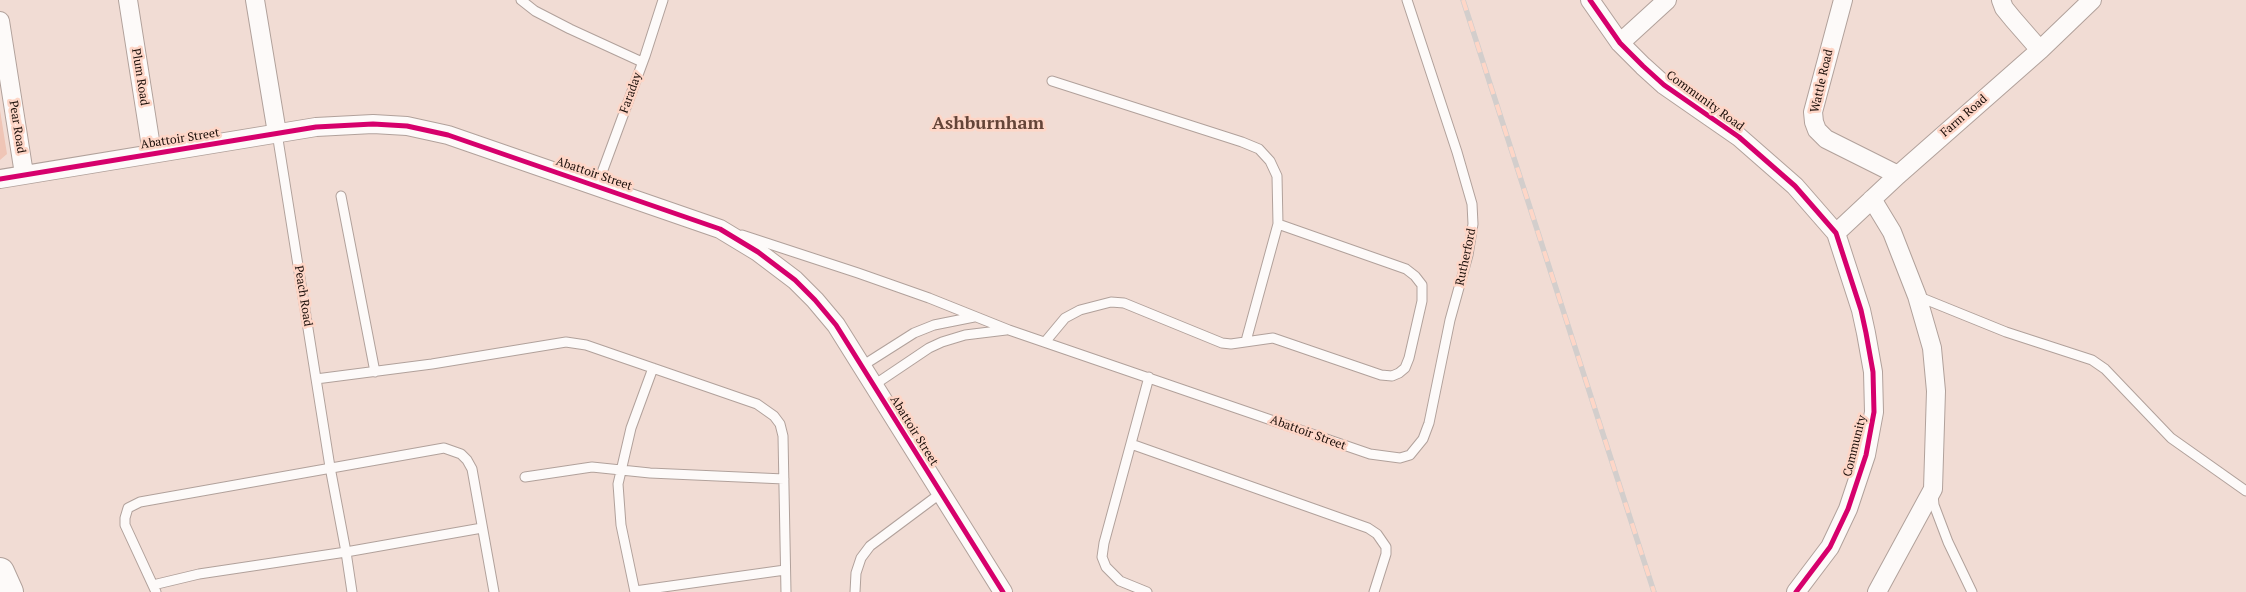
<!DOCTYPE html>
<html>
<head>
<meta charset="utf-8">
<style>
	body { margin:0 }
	canvas { display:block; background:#f1dcd4 }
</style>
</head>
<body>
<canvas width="2246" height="592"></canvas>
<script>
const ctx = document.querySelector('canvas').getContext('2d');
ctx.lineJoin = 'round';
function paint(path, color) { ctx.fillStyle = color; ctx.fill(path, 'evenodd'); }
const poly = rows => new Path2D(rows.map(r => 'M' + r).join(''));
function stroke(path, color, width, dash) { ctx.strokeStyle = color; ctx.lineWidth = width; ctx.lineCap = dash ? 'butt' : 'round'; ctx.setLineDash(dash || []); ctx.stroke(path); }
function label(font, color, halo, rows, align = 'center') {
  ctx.font = font + ' "PT Serif",serif'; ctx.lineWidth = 5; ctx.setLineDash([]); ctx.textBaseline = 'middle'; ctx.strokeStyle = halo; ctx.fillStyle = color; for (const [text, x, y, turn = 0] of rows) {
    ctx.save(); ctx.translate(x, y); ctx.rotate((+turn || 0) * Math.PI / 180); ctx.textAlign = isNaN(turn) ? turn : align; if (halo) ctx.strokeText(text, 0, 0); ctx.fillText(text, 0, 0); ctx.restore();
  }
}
paint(poly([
	[0,110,7,154,0,160]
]), '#efc5b6');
const service = poly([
	[521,0,535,11,570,29,642,62],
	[1052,81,1242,142,1259,149,1270,161,1277,176,1278,224,1246,341],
	[277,133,330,467,346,552,352,592],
	[597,186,645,56,663,0],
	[341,196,375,372],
	[742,235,858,273,929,298,1009,330,1370,454,1400,458,1410,455,1423,439,1429,423,1450,320,1468,255,1473,224,1472,204,1457,152,1407,0],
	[1917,296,2006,332,2092,360,2105,369,2171,438,2246,491],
	[1045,342,1065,318,1080,310,1111,302,1124,303,1222,343,1231,344,1273,338,1381,375,1392,376,1399,373,1405,368,1409,358,1422,301,1422,285,1415,276,1406,269,1278,224],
	[862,366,914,333,934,325,974,317],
	[316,379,432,364,566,342,586,345,757,404,774,416,780,424,783,436,786,592],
	[874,385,929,348,942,342,965,335,1006,330],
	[1131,444,1368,528,1377,534,1386,547,1386,554,1374,592],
	[525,477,592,467,650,473,784,479],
	[1933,494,1934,505,1948,542,1972,592],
	[153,585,199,574,346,552,482,528],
	[635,591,785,570],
	[156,592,125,525,125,518,128,508,140,502,444,448,461,454,467,460,472,469,494,592],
	[635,592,621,525,618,484,631,428,653,368],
	[855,592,856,573,861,558,870,546,941,493],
	[1147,592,1120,581,1106,567,1102,557,1104,543,1149,377]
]);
const minor = poly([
	[128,0,152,153],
	[255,0,277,133],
	[1590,0,1620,43,1643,66,1664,85,1739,137,1795,186,1836,233,1861,310,1866,333,1873,372,1874,412,1866,455,1848,509,1830,547,1796,592],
	[1843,0,1813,112,1814,122,1817,130,1826,139,1898,175],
	[2001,0,2004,8,2013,19,2040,50],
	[0,21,24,174],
	[1620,43,1667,0],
	[0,179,316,127,373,124,407,126,448,135,720,229,758,252,795,280,815,300,836,325,1003,592],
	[1872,199,1892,232,1917,296,1932,348,1936,391,1933,489,1877,592],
	[1836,233,1898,175,2040,50,2092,0]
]);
const trunk = poly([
	[0,572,9,592]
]);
stroke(service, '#b1a19b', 11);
stroke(minor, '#b1a19b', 20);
stroke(trunk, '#b1a19b', 30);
stroke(service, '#fdfaf9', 9);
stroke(minor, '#fdfaf9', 18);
stroke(trunk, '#fdfaf9', 28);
const rail = poly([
	[1463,0,1654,592]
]);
stroke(rail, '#d3cecc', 5.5);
stroke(rail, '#fed6c7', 4, [11]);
stroke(poly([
	[1590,0,1620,43,1643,66,1664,85,1739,137,1795,186,1836,233,1861,310,1866,333,1873,372,1874,412,1866,455,1848,509,1830,547,1796,592],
	[0,179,316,127,373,124,407,126,448,135,720,229,758,252,795,280,815,300,836,325,1003,592]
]), '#d6006c', 5);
label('12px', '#1b0e09', '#fed6c7', [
	["Plum Road",140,77,81],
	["Wattle Road",1822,81,-77],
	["Faraday",631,93,-70],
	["Community Road",1705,101,36],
	["Farm Road",1964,116,-41],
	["Pear Road",17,127,81],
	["Abattoir Street",180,139,-9],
	["Abattoir Street",594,174,19],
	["Rutherford",1466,257,-78],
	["Peach Road",303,296,81],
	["Abattoir Street",914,431,58],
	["Abattoir Street",1308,433,20],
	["Community",1855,446,-76]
]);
label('bold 18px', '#644438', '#fed6c7', [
	["Ashburnham",988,124]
]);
</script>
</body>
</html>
